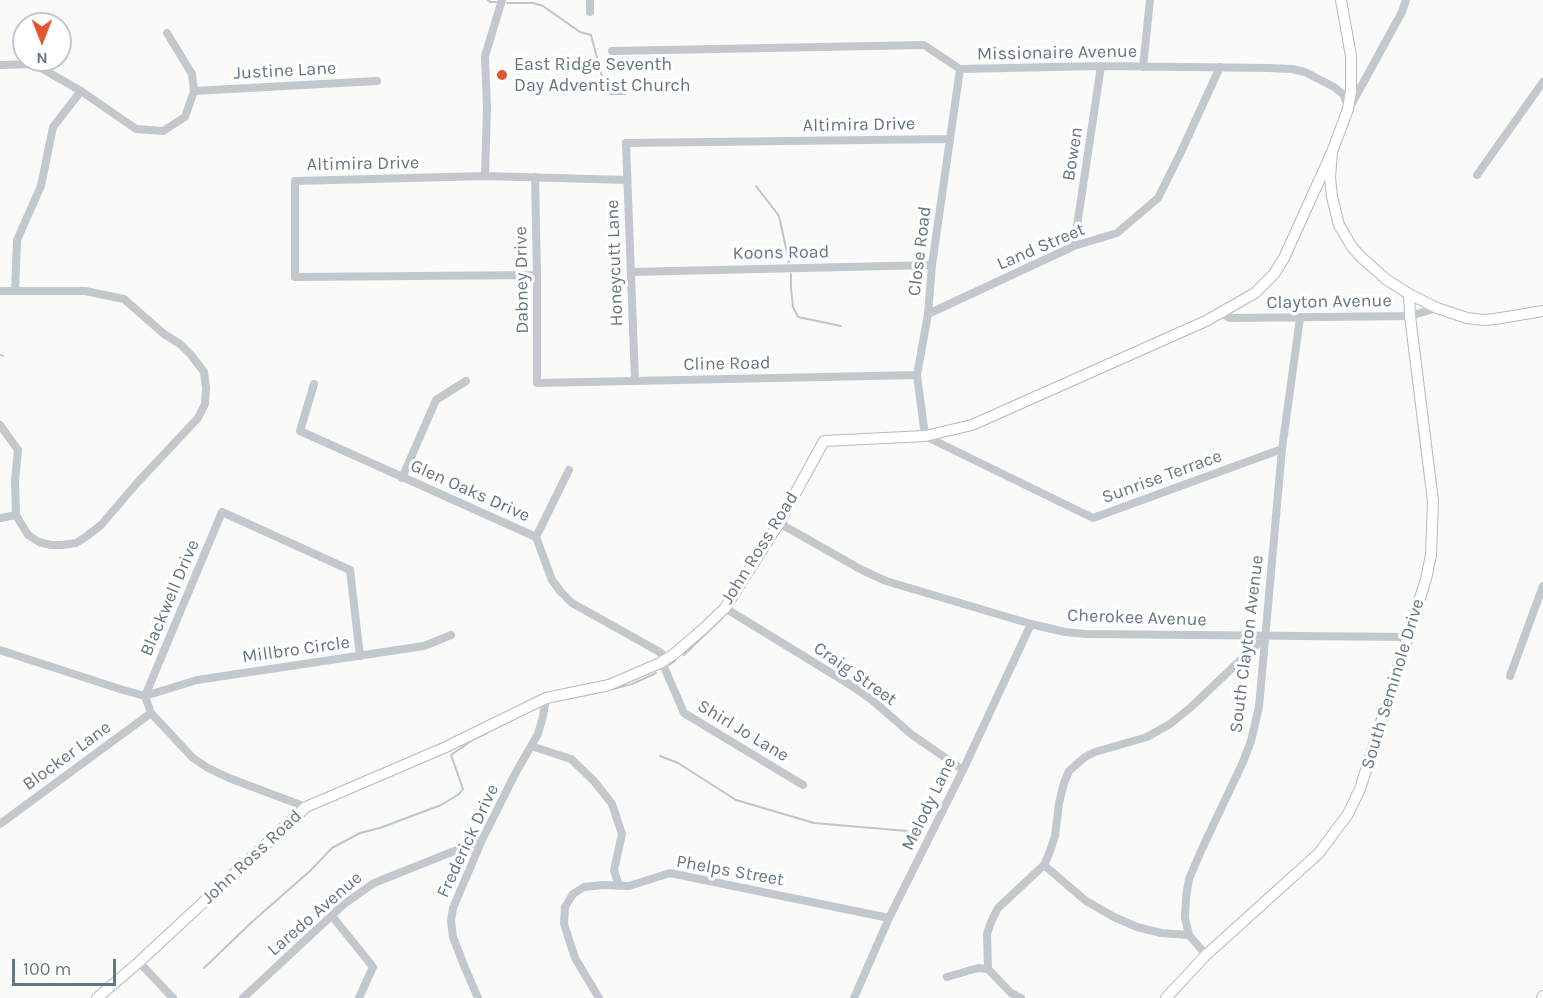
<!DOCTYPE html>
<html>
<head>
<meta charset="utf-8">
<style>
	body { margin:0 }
	#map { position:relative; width:1543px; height:998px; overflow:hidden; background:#fafaf8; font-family:Karla,sans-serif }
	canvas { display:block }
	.north { position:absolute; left:12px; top:12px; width:60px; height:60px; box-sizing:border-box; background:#fff; border:2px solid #c1c8cd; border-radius:50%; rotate:180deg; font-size:16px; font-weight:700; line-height:24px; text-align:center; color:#657683 }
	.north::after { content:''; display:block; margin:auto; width:21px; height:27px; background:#e4572e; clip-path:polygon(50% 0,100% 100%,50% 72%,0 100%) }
	.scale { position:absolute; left:12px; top:959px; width:104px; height:27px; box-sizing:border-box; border:3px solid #657683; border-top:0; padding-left:8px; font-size:18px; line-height:21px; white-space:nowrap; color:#657683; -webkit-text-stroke:4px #fff; paint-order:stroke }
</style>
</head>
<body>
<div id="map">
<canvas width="1543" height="998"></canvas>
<div class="north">N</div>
<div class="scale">100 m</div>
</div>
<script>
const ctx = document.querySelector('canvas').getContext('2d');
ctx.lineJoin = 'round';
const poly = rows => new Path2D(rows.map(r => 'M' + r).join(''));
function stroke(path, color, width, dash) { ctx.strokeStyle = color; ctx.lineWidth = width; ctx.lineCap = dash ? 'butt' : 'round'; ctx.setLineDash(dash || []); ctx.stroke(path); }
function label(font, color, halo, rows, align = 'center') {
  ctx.font = font + ' Karla,sans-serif'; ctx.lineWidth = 6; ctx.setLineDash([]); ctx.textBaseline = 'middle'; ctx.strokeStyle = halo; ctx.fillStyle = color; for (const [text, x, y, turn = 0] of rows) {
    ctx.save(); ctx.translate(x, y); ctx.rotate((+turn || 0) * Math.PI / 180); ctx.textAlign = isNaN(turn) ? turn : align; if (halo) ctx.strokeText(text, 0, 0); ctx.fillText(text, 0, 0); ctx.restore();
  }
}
stroke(poly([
	[488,0,490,2,496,2],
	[507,3,533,3,543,6,580,32,591,35,606,92,611,94,625,94],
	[756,186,779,216,789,262],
	[791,274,791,288,793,307,798,317,841,326],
	[0,355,3,356],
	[684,655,723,617],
	[669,665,675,661],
	[613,689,632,684,656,673],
	[570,698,596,693],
	[660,756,678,763,736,800,814,823,907,831],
	[204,968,253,921,310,871,332,848,360,833,380,828,441,805,459,794,463,789,451,755,474,739,487,733]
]), '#bbc7cb', 2);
const secondary = poly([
	[1341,0,1351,56,1351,91,1348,109,1332,152,1330,177,1332,197,1339,225,1352,247,1362,258,1387,280,1409,294,1437,308,1467,318,1483,320,1495,319,1543,311],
	[97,998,139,962,306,807,446,747,546,698,609,685,660,663,674,654,703,629,725,608,779,523,824,441,925,436,972,425,1206,321,1255,293,1274,274,1284,258,1332,152],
	[1166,998,1206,955,1319,853,1348,814,1360,789,1426,579,1431,555,1433,501,1410,316,1409,294],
	[1542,998,1543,996]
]);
stroke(secondary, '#b3babf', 12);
stroke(poly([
	[590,0,590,12],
	[612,51,924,45,960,69,1101,66,1268,68,1292,69,1305,72,1334,87,1344,95,1347,105],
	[0,65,34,64,81,91,136,129,163,131,185,117,194,91,192,74,167,33],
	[1143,67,1150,0],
	[960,69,932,265,928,314,917,375,925,436,1093,518,1282,449],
	[194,91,377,81],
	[1351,105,1402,12,1406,0],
	[1477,175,1543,82],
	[485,176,487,108,485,56,502,0],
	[535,177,537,275,537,383,917,375],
	[1074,246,1101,66],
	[631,272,932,265],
	[537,275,295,277,295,181,485,176,627,180],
	[0,291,85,291,124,299,164,334,180,344,191,355,204,372,206,388,205,404,198,418,137,483,101,525,87,536,76,543,62,545,51,545,39,542,28,535,16,515,15,481,18,450,0,425],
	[15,291,17,240,41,186,53,127,81,91],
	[1222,313,1230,318,1410,316,1437,308],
	[928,314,1074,246,1117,233,1158,198,1181,152,1220,67],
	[635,381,626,143,949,139],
	[314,384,300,431,536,537,552,580,561,592,572,603,658,651,667,658],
	[402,478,436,400,466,381],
	[0,518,16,515],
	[779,523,862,570,886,581,1031,624,1065,632,1086,634,1408,637],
	[536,537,569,470],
	[725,608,849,684,872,700,911,734,963,770],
	[0,650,123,690,145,696,151,713,193,758,208,768,229,778,306,807],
	[662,662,684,713,803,785],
	[1510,676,1543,586],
	[145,696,222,512,350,570,360,656],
	[145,696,197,680,424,646,451,635],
	[531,746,571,759,594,781,612,804,622,834,614,870,619,886],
	[0,824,151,713],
	[1044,865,1086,901,1114,917,1137,927,1161,933,1189,935],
	[332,916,373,967,359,998],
	[1206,955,1189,935,1185,918,1186,897,1189,879,1201,851,1243,762,1251,741,1259,707,1282,449,1300,318],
	[139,962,173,998],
	[947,977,978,968,988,969],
	[243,998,344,904,374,883,482,840],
	[478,998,465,968,453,937,451,921,453,908,482,840,515,774,538,734,543,716,546,698],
	[599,998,575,958,564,924,565,907,573,894,584,887,603,885,629,886,670,873,889,918],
	[854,998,889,918,963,770,1031,624],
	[1021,998,1011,993,988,969,987,934,991,922,998,908,1044,865,1049,854,1055,836,1059,803,1064,783,1069,771,1085,757,1095,752,1147,737,1170,724,1190,708,1266,636]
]), '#c3c8cc', 8);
stroke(secondary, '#fff', 10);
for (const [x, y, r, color] of [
	[502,75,6,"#e4572e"]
]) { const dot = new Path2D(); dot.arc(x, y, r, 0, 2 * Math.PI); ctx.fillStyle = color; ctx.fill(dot); stroke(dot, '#fff', 2); }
label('18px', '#657683', '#fff', [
	["Missionaire Avenue",1057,53,-1],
	["Justine Lane",285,71,-3],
	["Altimira Drive",859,125,-1],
	["Bowen",1073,154,-81],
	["Altimira Drive",363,164,-1],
	["Land Street",1041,247,-23],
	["Close Road",920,251,-83],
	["Koons Road",781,253,-1],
	["Honeycutt Lane",615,263,-92],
	["Dabney Drive",522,280,-91],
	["Clayton Avenue",1329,302,-1],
	["Cline Road",727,364,-1],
	["Sunrise Terrace",1162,477,-20],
	["Glen Oaks Drive",470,491,24],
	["John Ross Road",760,548,-58],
	["Blackwell Drive",170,598,-67],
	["Cherokee Avenue",1137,618,2],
	["South Clayton Avenue",1247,644,-83],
	["Millbro Circle",296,650,-8],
	["Craig Street",855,674,35],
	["South Seminole Drive",1393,684,-73],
	["Shirl Jo Lane",743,731,31],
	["Blocker Lane",67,756,-36],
	["Melody Lane",929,804,-64],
	["Frederick Drive",468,841,-65],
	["John Ross Road",252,857,-43],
	["Phelps Street",730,871,10],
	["Laredo Avenue",315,914,-41]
]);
label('18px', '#657683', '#fff', [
	["East Ridge Seventh",514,65],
	["Day Adventist Church",514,86]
], 'left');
</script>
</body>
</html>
